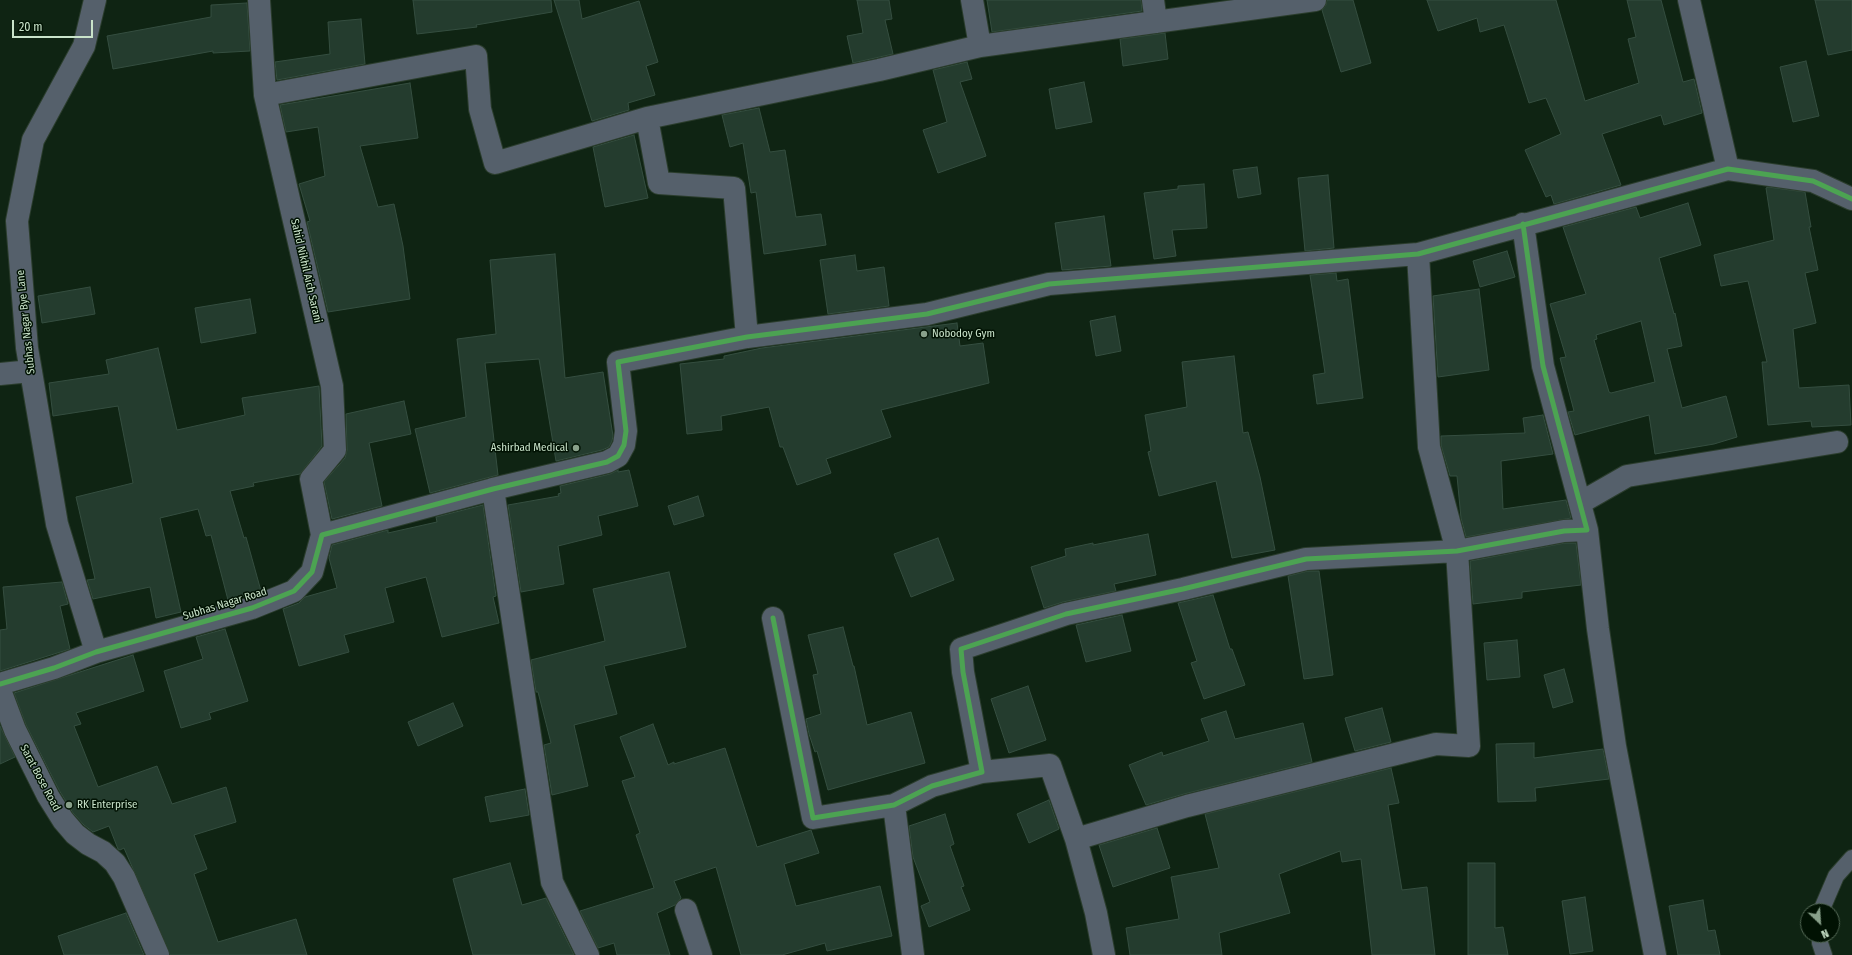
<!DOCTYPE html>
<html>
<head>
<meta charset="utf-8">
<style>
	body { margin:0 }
	#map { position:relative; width:1852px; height:955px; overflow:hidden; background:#0f2413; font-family:"Fira Sans Condensed",sans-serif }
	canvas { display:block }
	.north { position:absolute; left:1800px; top:903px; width:40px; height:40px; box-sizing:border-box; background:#011203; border:1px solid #516653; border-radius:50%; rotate:155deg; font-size:11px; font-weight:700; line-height:16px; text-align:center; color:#c9e3ca }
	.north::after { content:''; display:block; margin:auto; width:14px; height:18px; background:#88a08a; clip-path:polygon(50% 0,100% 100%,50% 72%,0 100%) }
	.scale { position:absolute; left:12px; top:20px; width:81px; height:18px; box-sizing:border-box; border:2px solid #c9e3ca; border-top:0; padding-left:5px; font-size:12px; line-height:14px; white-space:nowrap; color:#c9e3ca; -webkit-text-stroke:3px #011203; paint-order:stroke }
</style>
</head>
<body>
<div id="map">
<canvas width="1852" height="955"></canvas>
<div class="north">N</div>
<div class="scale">20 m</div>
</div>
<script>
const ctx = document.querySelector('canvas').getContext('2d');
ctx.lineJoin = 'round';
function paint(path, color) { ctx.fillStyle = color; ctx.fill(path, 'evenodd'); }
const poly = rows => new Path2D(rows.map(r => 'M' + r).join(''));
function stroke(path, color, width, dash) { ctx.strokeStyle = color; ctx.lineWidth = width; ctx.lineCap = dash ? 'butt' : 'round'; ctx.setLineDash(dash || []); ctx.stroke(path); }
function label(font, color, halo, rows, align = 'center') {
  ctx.font = font + ' "Fira Sans Condensed",sans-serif'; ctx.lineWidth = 3; ctx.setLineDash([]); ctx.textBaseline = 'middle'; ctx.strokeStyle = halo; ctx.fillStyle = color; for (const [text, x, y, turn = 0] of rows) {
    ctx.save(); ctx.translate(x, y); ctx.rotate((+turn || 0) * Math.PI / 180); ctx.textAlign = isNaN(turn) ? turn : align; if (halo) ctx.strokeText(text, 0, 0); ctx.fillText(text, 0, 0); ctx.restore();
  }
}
const building = poly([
	[413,0,551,0,552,12,476,25,477,27,417,34,413,0],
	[554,0,579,0,582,19,639,1,658,62,646,66,655,95,628,103,629,110,592,121,554,0],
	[857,0,889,0,892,19,885,20,893,54,853,63,847,36,863,33,857,0],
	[987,0,1141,0,1142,11,992,32,987,0],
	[1327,0,1353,0,1371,63,1341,72,1322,10,1326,5,1327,0],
	[1427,0,1556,0,1585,101,1639,83,1628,39,1636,37,1627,0,1661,0,1683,82,1694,79,1702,113,1664,125,1661,115,1602,134,1621,185,1554,204,1551,195,1546,197,1525,150,1561,134,1546,98,1529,103,1504,25,1480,32,1477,18,1438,31,1427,0],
	[1815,0,1852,0,1852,50,1828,55,1815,0],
	[247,3,250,51,213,53,213,51,113,69,107,36,211,17,211,5,247,3],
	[361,19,365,64,277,80,275,62,330,54,328,22,361,19],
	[1165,33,1168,59,1123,66,1120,39,1165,33],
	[1806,61,1819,116,1793,122,1780,67,1806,61],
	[967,62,972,79,960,82,986,156,938,173,923,130,947,122,933,70,967,62],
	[1084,82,1092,122,1056,129,1049,89,1084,82],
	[410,83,418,138,360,146,378,207,394,204,403,246,410,299,328,312,307,222,310,221,299,184,325,176,318,127,286,132,280,105,410,83],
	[759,108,770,152,785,150,796,217,821,214,826,245,764,254,756,192,751,193,743,143,730,147,722,115,759,108],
	[634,135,648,198,605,207,593,147,634,135],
	[1257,167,1261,194,1238,198,1233,170,1257,167],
	[1328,175,1334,248,1305,251,1298,178,1328,175],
	[1204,184,1207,228,1172,230,1176,256,1154,259,1144,193,1178,189,1178,186,1204,184],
	[1768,187,1805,192,1811,227,1809,227,1818,270,1805,273,1816,323,1793,329,1799,388,1849,385,1851,425,1812,427,1811,421,1768,425,1762,362,1767,362,1748,281,1721,286,1714,255,1774,240,1766,188,1768,187],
	[1688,203,1701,245,1659,258,1674,314,1675,313,1682,346,1667,349,1682,408,1726,396,1737,437,1714,444,1655,454,1649,415,1575,435,1568,412,1574,411,1560,358,1566,357,1550,304,1586,294,1563,227,1636,207,1640,218,1688,203],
	[1641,321,1655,382,1611,393,1609,392,1594,340,1597,339,1596,335,1641,321],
	[1104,216,1111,266,1062,270,1055,223,1104,216],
	[1507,251,1515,277,1480,287,1473,261,1507,251],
	[555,254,565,378,603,372,613,436,612,441,609,447,602,450,556,461,539,359,485,363,498,475,430,493,415,429,466,417,457,339,496,334,490,260,555,254],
	[855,255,857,271,884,267,889,306,828,314,820,260,855,255],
	[1336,273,1337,281,1348,279,1363,398,1317,404,1313,375,1325,373,1310,275,1336,273],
	[90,287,95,314,42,323,38,296,90,287],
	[1479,289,1489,370,1438,377,1433,296,1479,289],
	[250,299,256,333,201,343,195,308,250,299],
	[1115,316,1121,351,1096,356,1090,321,1115,316],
	[957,323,960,346,983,343,989,383,881,410,891,437,826,459,831,473,797,485,783,447,780,447,769,407,721,416,722,430,687,434,680,364,724,359,724,356,762,348,957,323],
	[158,348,177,430,245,415,242,398,319,386,322,446,300,474,253,483,254,486,230,491,244,538,246,537,261,591,228,600,211,535,206,536,198,509,160,518,181,612,156,618,150,587,93,599,87,580,95,579,76,497,133,483,118,406,53,416,49,383,109,374,106,360,158,348],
	[1234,356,1243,433,1248,432,1260,477,1275,550,1232,558,1216,481,1159,496,1148,452,1151,451,1145,415,1187,407,1182,362,1234,356],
	[404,401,411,434,369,443,382,506,332,519,324,482,345,458,347,450,346,414,404,401],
	[1543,415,1553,454,1501,461,1503,509,1566,500,1571,518,1466,537,1461,518,1457,476,1450,476,1441,445,1441,436,1525,433,1523,418,1543,415],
	[618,470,618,472,629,470,638,506,598,516,602,535,558,546,564,584,521,592,508,505,559,496,558,494,561,493,560,486,610,474,618,470],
	[698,496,704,516,674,525,668,506,698,496],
	[483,505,496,596,493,597,499,623,442,637,426,577,385,588,394,622,344,635,349,652,299,666,283,609,299,603,305,597,337,588,329,558,332,545,388,530,388,533,437,522,436,517,483,505],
	[1148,534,1156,575,1114,584,1116,591,1063,602,1044,608,1031,567,1066,556,1065,549,1093,543,1093,545,1148,534],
	[938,538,954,580,911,597,894,554,938,538],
	[1565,543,1576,543,1581,585,1522,592,1522,598,1473,604,1470,561,1565,543],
	[1308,571,1319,571,1333,675,1304,679,1288,576,1308,571],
	[669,572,686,647,604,666,617,714,574,725,588,786,552,795,544,745,551,743,538,692,536,692,531,660,605,641,593,589,669,572],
	[62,582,68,604,60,606,70,649,0,671,0,630,7,629,3,587,62,582],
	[1213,595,1230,649,1232,649,1245,685,1204,699,1191,663,1197,661,1178,603,1213,595],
	[1122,615,1131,651,1086,662,1076,625,1122,615],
	[843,627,853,666,854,666,867,725,911,712,925,763,828,790,817,751,815,752,809,734,806,719,821,714,813,675,818,674,808,635,843,627],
	[225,629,248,701,209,713,211,719,181,728,164,671,203,659,196,637,225,629],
	[1517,640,1520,677,1487,680,1484,643,1517,640],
	[133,655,144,691,76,713,81,724,74,726,98,787,157,766,172,804,226,787,236,822,194,835,207,869,194,874,218,942,296,919,307,955,170,955,124,848,120,850,118,849,109,826,93,832,84,825,73,813,59,790,26,725,14,693,133,655],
	[1564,669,1573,702,1553,708,1544,675,1564,669],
	[1028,686,1046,740,1009,753,991,699,1028,686],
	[453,703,463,726,418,746,408,722,453,703],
	[1382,708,1391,742,1355,751,1345,718,1382,708],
	[1226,711,1235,739,1303,723,1312,762,1184,794,1146,805,1129,765,1162,752,1163,756,1209,741,1201,719,1226,711],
	[653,724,668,765,674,762,674,764,725,748,757,847,811,830,819,853,784,864,796,906,880,886,892,936,827,951,825,943,782,955,741,955,716,867,674,881,681,898,675,905,657,913,670,955,617,955,614,943,598,948,580,911,654,888,636,835,640,833,622,781,635,777,620,737,653,724],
	[0,726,15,757,0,764,0,726],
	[1534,743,1534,758,1603,749,1609,779,1535,788,1536,801,1498,802,1496,744,1534,743],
	[1391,768,1399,803,1388,805,1402,890,1427,887,1435,955,1372,955,1361,859,1342,862,1340,851,1279,874,1290,913,1219,933,1222,955,1130,955,1126,928,1179,919,1171,877,1219,868,1205,814,1391,768],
	[525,789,529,815,490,822,485,797,525,789],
	[1049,800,1059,829,1029,843,1017,814,1049,800],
	[945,814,954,844,950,846,964,886,961,887,970,910,929,927,921,906,930,902,913,857,909,826,945,814],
	[1157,828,1170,868,1113,887,1099,845,1157,828],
	[510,863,522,905,546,898,574,955,473,955,453,879,510,863],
	[1468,863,1495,863,1495,928,1503,927,1508,955,1468,955,1468,863],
	[1585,897,1593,951,1570,954,1562,901,1585,897],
	[1703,900,1708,931,1715,930,1720,955,1678,955,1669,906,1703,900],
	[126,913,144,955,64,955,58,936,126,913]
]);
paint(building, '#243c2e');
stroke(building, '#354e40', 1);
const lane = poly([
	[1821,911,1836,876,1852,858],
	[1820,935,1820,943,1824,955]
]);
const street = poly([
	[95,0,84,46,33,140,17,221,27,348,57,524,96,652],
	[259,0,265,95,332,386,335,450,311,479,322,535],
	[972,0,980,46],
	[1153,0,1156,22],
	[1689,0,1728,169],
	[265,95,476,56,480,109,495,163,647,118,879,70,980,46,1315,0],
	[647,118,659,183,734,188,747,337],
	[0,374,31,371],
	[493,489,552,882,588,955],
	[1580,503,1627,476,1837,442],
	[1587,530,1598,629,1615,746,1655,955],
	[773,618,813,818,894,805,932,786,982,772,963,672,961,649,1066,614,1183,589,1306,559,1457,551,1564,531,1587,530,1543,366,1523,224],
	[0,684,54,668,96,652,252,608,294,591,312,572,322,535,493,489,607,462,618,456,624,445,626,431,618,362,747,337,927,314,1049,284,1418,254,1728,169,1813,181,1852,199],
	[0,690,15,730,48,796,63,820,75,834,88,844,103,852,115,863,124,877,158,955],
	[982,772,1050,765,1076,839,1096,913,1104,955],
	[894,805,913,955],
	[1076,839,1187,806,1436,744,1469,746,1457,551,1429,447,1418,254],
	[686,910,701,955]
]);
stroke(lane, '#2b3d2d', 18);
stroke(street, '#2b3d2d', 24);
stroke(lane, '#55606b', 16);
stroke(street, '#55606b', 22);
stroke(poly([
	[773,618,813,818,894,805,932,786,982,772,963,672,961,649,1066,614,1183,589,1306,559,1457,551,1564,531,1587,530,1543,366,1523,224],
	[0,684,54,668,96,652,252,608,294,591,312,572,322,535,493,489,607,462,618,456,624,445,626,431,618,362,747,337,927,314,1049,284,1418,254,1728,169,1813,181,1852,199]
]), '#4ca352', 5);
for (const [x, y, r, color] of [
	[924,334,4,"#88a08a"],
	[576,448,4,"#88a08a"],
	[69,805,4,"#88a08a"]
]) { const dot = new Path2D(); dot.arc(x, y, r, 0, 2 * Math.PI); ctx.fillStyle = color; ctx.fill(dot); stroke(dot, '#011203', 1.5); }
label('11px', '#c9e3ca', '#011203', [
	["Sahid Nikhil Aich Sarani",306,271,77],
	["Subhas Nagar Bye Lane",26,322,-96],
	["Subhas Nagar Road",225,604,-17],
	["Sarat Bose Road",40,778,62]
]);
label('11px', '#c9e3ca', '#011203', [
	["Nobodoy Gym",932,334],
	["Ashirbad Medical",568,448,"right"],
	["RK Enterprise",77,805]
], 'left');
</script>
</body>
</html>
